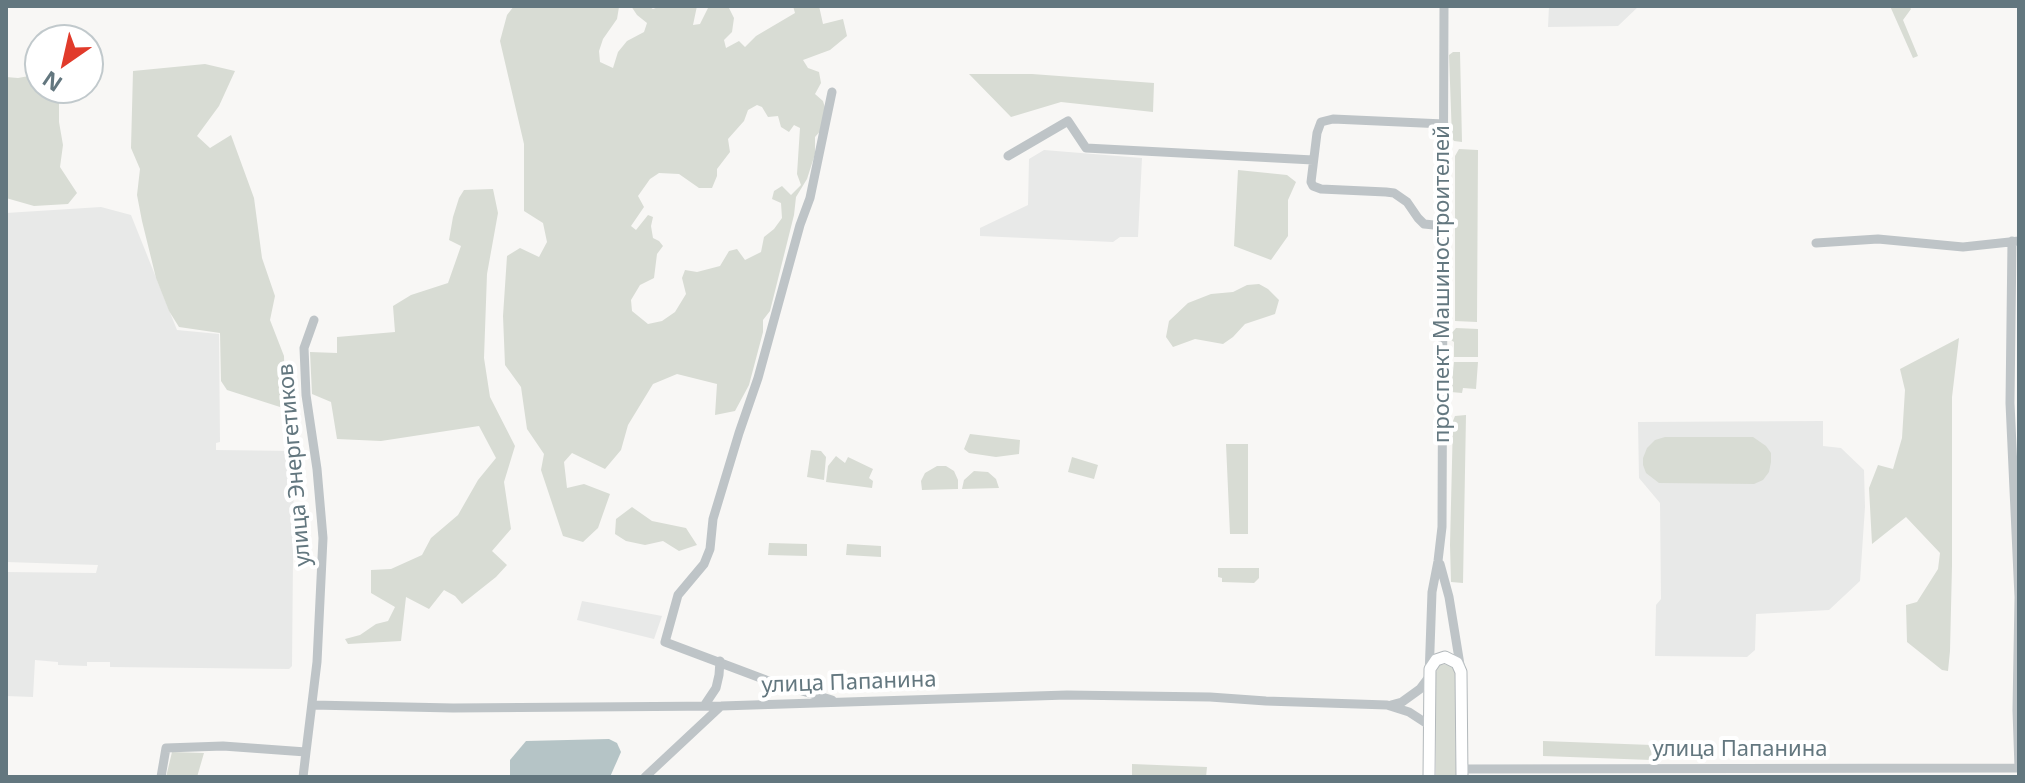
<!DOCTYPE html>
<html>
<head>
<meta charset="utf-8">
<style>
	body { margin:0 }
	#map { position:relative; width:2025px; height:783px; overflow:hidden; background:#f8f7f5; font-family:"Noto Sans",sans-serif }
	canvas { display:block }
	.frame { position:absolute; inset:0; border:8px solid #63777f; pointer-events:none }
	.north { position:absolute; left:24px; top:24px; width:80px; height:80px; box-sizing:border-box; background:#fff; border:2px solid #c1c9cc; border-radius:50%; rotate:214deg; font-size:22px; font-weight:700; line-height:32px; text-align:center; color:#63777f }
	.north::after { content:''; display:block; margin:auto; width:28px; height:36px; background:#e13b2b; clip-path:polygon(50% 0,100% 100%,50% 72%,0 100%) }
</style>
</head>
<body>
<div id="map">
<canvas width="2025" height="783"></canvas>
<div class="frame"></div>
<div class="north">N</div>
</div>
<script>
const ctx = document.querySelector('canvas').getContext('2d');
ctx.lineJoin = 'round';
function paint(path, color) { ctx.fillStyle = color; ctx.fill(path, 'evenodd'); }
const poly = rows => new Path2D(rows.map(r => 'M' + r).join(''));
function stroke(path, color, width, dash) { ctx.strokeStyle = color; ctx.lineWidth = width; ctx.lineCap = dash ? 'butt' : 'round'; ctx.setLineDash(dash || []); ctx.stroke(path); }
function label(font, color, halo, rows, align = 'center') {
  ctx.font = font + ' "Noto Sans",sans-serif'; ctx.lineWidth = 8; ctx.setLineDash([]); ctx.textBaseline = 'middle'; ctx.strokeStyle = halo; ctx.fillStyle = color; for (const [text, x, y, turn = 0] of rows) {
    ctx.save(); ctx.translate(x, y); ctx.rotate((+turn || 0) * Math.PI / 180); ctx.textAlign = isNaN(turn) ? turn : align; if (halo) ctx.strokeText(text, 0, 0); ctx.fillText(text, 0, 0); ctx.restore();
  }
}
paint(poly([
	[1549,6,1639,6,1618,26,1548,27],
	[1044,150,1142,158,1138,237,1120,237,1113,242,980,236,980,228,1028,205,1029,159],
	[101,207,131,215,177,330,219,334,220,442,216,443,216,450,294,451,292,666,289,669,110,667,110,662,87,662,87,666,58,665,58,662,35,660,33,697,6,696,6,572,96,573,98,565,6,562,6,213],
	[1823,421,1823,446,1841,448,1864,470,1865,507,1860,581,1829,610,1756,614,1755,650,1747,657,1655,656,1656,605,1661,599,1660,503,1639,478,1638,422],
	[582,601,662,616,654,639,577,620]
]), '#e8e9e8');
paint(poly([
	[514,6,619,7,617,19,603,39,599,51,600,62,613,68,618,52,627,41,644,32,647,23,637,15,631,6,648,6,653,9,661,6,697,6,693,25,700,24,709,6,728,6,734,18,732,32,724,40,726,48,739,41,745,47,756,36,795,13,793,6,819,6,823,24,843,19,847,36,830,50,803,60,808,68,819,72,821,83,815,94,823,101,827,114,823,128,815,137,815,154,807,179,796,197,794,215,770,311,763,320,763,332,749,385,735,411,715,415,717,384,677,374,653,384,628,425,621,450,605,469,572,453,564,462,567,488,584,484,610,494,598,528,583,542,563,536,541,470,544,454,527,429,521,387,505,365,503,316,507,256,520,248,539,257,547,242,543,223,524,211,524,144,500,41,507,15],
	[757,105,762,107,768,117,778,116,781,127,789,132,794,125,800,128,797,174,801,185,791,195,782,186,774,191,772,199,781,203,782,218,774,229,764,237,761,252,745,260,737,249,729,251,720,266,697,272,685,270,682,278,686,294,675,312,662,321,648,324,632,311,631,300,640,285,654,278,657,254,663,246,659,241,653,238,651,226,653,217,648,215,636,230,631,226,644,207,638,196,650,179,659,173,679,174,699,188,712,188,717,176,717,169,730,152,728,139,744,121,748,110],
	[1890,6,1909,6,1911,9,1903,20,1918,56,1913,58],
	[1453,52,1460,52,1462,142,1454,141,1452,138,1449,55],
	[205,64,235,71,219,106,197,136,210,148,231,135,254,198,262,258,275,296,270,320,284,356,285,396,280,407,227,390,221,381,220,333,179,327,169,311,156,278,142,221,137,195,140,169,131,148,133,71],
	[40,74,40,88,59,88,59,122,63,145,60,167,77,193,68,204,34,206,6,198,6,77,18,78],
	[969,74,1032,74,1154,83,1153,112,1061,102,1011,117],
	[1459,149,1478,150,1477,322,1455,321,1455,156],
	[1238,170,1287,175,1296,182,1288,200,1288,236,1271,260,1234,246],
	[493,189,498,213,487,274,484,358,490,397,515,446,504,482,511,529,492,551,507,565,496,577,462,604,455,596,444,590,429,609,406,597,401,641,348,644,345,639,360,635,376,624,388,621,395,607,371,593,371,570,391,569,422,555,431,538,458,515,478,480,496,458,479,426,381,441,337,439,331,402,312,394,310,352,337,353,337,337,395,332,393,306,411,295,448,283,461,246,449,240,453,217,459,198,464,190],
	[1259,284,1268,289,1279,300,1275,314,1245,324,1233,337,1223,344,1195,339,1173,347,1166,337,1169,321,1188,303,1211,294,1233,292,1247,285],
	[1456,328,1478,329,1478,357,1454,357,1454,342,1451,340,1451,334],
	[1959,338,1952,397,1952,566,1950,651,1948,671,1942,670,1907,642,1906,605,1917,602,1938,569,1940,553,1906,517,1872,544,1869,488,1878,465,1893,469,1902,438,1905,390,1900,369],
	[1454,362,1478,362,1476,389,1463,388,1462,393,1451,392],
	[1466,415,1463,583,1451,582,1450,545,1453,421,1455,416],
	[970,434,1020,440,1019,454,996,457,969,453,964,449],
	[1665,437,1753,437,1766,446,1771,453,1771,462,1769,472,1763,480,1754,484,1659,483,1646,473,1643,465,1643,458,1647,448,1655,440],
	[1226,444,1248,444,1248,534,1230,534],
	[811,450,821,451,826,457,824,480,807,477],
	[836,456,845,463,848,457,873,469,869,478,873,481,872,488,826,482,828,466],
	[1072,457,1098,465,1094,479,1068,472],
	[937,466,946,466,954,471,958,480,958,489,922,490,921,481,925,473],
	[974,471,988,472,996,479,999,488,962,489,964,480],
	[632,507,652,521,686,528,697,545,679,551,663,541,645,545,626,541,615,534,616,519],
	[769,543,807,544,807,556,768,555],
	[847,544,881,546,881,557,846,555],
	[1218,568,1259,568,1259,578,1254,583,1222,582,1222,578,1218,577],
	[1448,664,1453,667,1455,672,1456,777,1436,777,1436,672,1439,665],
	[1543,741,1652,745,1651,760,1543,756],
	[172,752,204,753,197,777,166,777],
	[1132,764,1207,767,1206,777,1132,777]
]), '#d8dcd4');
paint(poly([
	[609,739,617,743,621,752,610,777,510,777,510,760,526,741]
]), '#b5c4c6');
const major = poly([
	[1429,777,1430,669,1436,660,1445,657,1457,663,1461,672,1462,777]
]);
stroke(major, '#b2b8bb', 13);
stroke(poly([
	[832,92,810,198,800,225,758,378,739,433,713,519,710,549,704,564,678,595,665,642,766,680,832,700],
	[1008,156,1068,121,1086,148,1313,160],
	[1444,226,1424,224,1418,218,1407,202,1394,193,1386,192,1321,189,1313,186,1311,182,1317,133,1321,122,1333,119,1444,124],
	[2012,241,2010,403,2019,597,2017,710,2019,768],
	[1816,243,1878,239,1963,247,2019,241],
	[1440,564,1449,597,1461,671],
	[312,705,453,708,721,706,1067,695,1210,697,1266,701,1387,705,1409,712,1429,725],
	[1391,705,1402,702,1420,689,1429,677,1432,592,1438,561,1442,527,1444,6],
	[704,706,716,688,719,675,720,661],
	[1462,769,2019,768],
	[161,777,166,748,223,746,306,752,317,662,323,538,317,469,306,395,304,348,314,320],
	[303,777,306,752],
	[645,777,721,706]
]), '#bec4c7', 9);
stroke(major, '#fff', 11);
label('22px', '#63777f', '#fff', [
	["проспект Машиностроителей",1443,284,-90],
	["улица Энергетиков",295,465,-95],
	["улица Папанина",849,683,-2],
	["улица Папанина",1740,750]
]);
</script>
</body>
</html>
